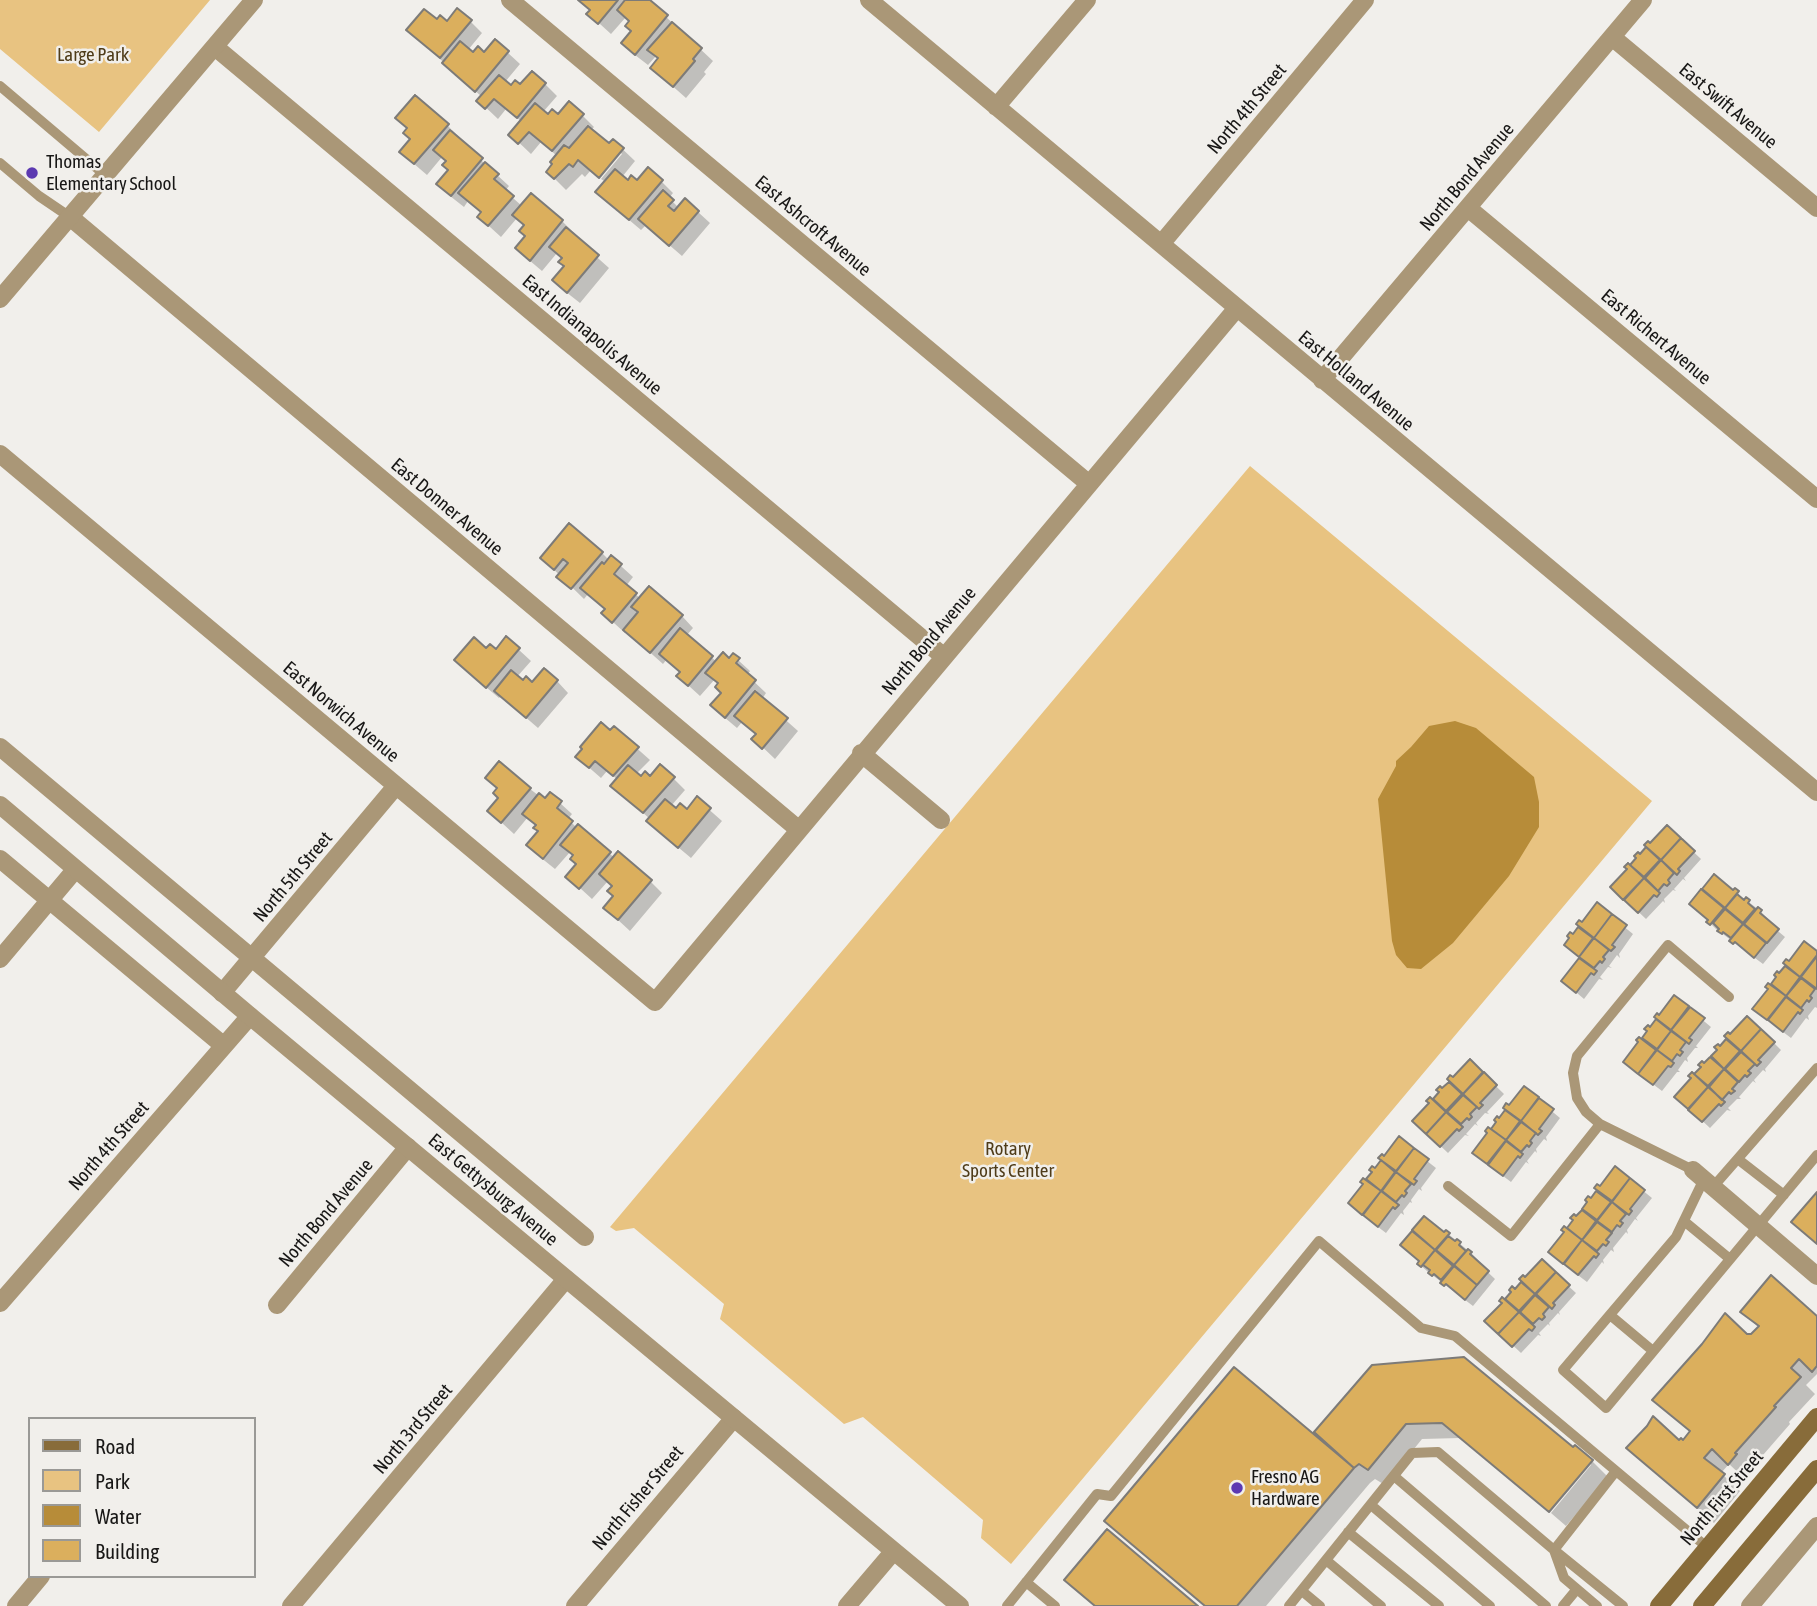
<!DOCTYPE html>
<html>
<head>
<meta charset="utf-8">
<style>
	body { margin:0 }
	#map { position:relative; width:1817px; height:1606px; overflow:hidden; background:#f1efeb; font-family:"Asap Condensed",sans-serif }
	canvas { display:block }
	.legend { position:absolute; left:28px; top:1417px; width:228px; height:161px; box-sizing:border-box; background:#f1efeb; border:2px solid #9a9996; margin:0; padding:9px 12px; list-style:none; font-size:21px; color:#181716 }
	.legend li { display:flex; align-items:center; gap:14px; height:35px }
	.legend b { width:35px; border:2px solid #9a9996 }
</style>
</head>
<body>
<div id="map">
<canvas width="1817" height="1606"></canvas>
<ul class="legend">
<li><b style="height:9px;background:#886c3a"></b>Road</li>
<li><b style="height:19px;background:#e8c381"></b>Park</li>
<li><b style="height:19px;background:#b78c39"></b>Water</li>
<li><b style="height:19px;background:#dbaf5d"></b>Building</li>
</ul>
</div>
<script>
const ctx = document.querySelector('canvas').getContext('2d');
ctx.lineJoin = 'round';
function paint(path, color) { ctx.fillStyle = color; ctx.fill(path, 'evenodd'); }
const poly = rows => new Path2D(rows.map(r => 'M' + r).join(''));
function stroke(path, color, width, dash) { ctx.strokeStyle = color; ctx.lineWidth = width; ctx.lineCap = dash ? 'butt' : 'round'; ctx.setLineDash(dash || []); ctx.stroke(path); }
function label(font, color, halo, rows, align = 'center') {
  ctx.font = font + ' "Asap Condensed",sans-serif'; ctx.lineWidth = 5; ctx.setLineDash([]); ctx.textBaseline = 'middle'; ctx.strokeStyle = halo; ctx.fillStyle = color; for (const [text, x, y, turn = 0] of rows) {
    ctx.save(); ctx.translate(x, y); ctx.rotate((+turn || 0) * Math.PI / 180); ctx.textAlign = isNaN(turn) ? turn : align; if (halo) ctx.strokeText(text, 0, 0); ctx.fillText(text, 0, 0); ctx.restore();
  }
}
paint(poly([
	[0,0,210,0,99,132,0,49],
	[1250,466,1652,801,1011,1564,981,1538,983,1520,863,1417,844,1424,720,1319,724,1304,634,1228,616,1231,610,1227]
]), '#e8c381');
paint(poly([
	[1455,721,1476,728,1534,777,1539,802,1539,827,1509,876,1453,943,1421,969,1407,968,1396,955,1392,941,1378,799,1396,766,1396,761,1411,747,1429,726]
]), '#b78c39');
paint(poly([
	[579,0,648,0,713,61,704,72,706,74,686,98,652,68,659,59,656,56,648,65,635,55,631,22,626,17,611,34,589,14,591,11],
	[437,22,471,22,482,33,468,50,473,54,484,54,495,41,520,64,505,82,512,88,545,84,557,96,543,112,548,116,582,115,594,127,591,130,610,146,614,141,635,161,622,177,628,182,661,181,673,193,669,198,679,208,698,212,710,223,682,256,646,225,641,230,609,203,606,182,601,179,622,154,619,151,591,170,585,177,582,174,566,190,548,172,557,156,541,142,531,154,511,135,522,122,506,109,498,119,479,101,482,97,420,41],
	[447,125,459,137,458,139,509,186,505,191,522,206,531,195,562,221,574,233,572,235,609,268,580,303,566,292,566,267,563,259,557,253,542,271,529,260,526,226,517,218,501,237,479,217,482,213,468,201,464,207,450,196,450,171,447,162,442,157,427,175,413,163],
	[602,553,609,560,611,557,633,577,626,586,641,599,682,616,693,628,686,636,717,662,738,660,750,671,747,675,766,693,762,699,798,731,775,759,754,739,757,735,742,722,737,728,724,717,723,693,715,679,700,696,678,676,681,673,667,659,663,664,626,631,625,633,603,613,606,610,588,594,584,599,542,558],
	[506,638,531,661,516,678,532,684,557,681,568,693,538,728,501,696,499,698,468,672,486,651,496,651],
	[614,728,650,760,636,774,641,778,673,778,685,790,671,806,676,811,687,811,697,799,722,821,691,858,660,832,650,819,625,797,618,780,607,771,601,778,577,757],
	[530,789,546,801,560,803,572,814,568,819,577,828,615,858,650,881,662,893,630,931,605,908,615,896,613,887,608,881,592,899,568,877,578,865,570,852,555,869,540,857,540,832,528,817,514,834,501,822],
	[1667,827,1701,859,1684,878,1686,881,1683,879,1674,889,1676,891,1673,890,1664,899,1665,903,1663,901,1646,919,1612,887],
	[1714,877,1758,909,1768,919,1766,921,1785,937,1763,964,1716,929,1709,922,1710,920,1692,904],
	[1597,905,1633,934,1619,954,1620,958,1617,955,1609,966,1612,968,1608,967,1600,977,1603,980,1599,979,1584,999,1563,981,1581,958,1574,953,1573,937],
	[1817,954,1817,1008,1815,1007,1808,1016,1809,1020,1806,1018,1791,1038,1762,1016,1771,987,1789,963],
	[1675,997,1711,1027,1696,1046,1698,1048,1695,1048,1687,1058,1688,1062,1685,1060,1678,1070,1680,1072,1677,1072,1662,1091,1633,1069,1641,1041],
	[1729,1038,1774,1043,1781,1050,1765,1069,1766,1072,1763,1070,1754,1080,1756,1083,1753,1081,1739,1097,1741,1099,1737,1099,1728,1108,1731,1111,1727,1110,1710,1128,1684,1104,1694,1077],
	[1470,1061,1504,1094,1487,1112,1489,1114,1485,1113,1476,1123,1478,1126,1475,1124,1466,1134,1469,1136,1465,1135,1448,1153,1414,1121],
	[1524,1088,1560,1118,1546,1137,1547,1141,1544,1139,1536,1149,1537,1153,1535,1151,1527,1161,1529,1164,1526,1162,1511,1182,1482,1160,1491,1132],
	[1399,1139,1436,1168,1421,1188,1422,1191,1419,1189,1411,1200,1412,1203,1410,1202,1403,1211,1404,1215,1401,1213,1386,1233,1357,1211,1366,1182],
	[1616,1169,1652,1198,1636,1218,1638,1221,1635,1219,1627,1230,1628,1234,1626,1232,1613,1248,1614,1252,1611,1250,1603,1260,1604,1264,1602,1262,1587,1282,1558,1260,1567,1231],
	[1425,1218,1444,1234,1446,1232,1471,1253,1479,1261,1477,1262,1495,1279,1473,1306,1427,1271,1419,1264,1421,1262,1402,1245],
	[1542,1262,1576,1293,1559,1312,1560,1315,1558,1313,1549,1323,1550,1326,1548,1324,1539,1333,1541,1336,1538,1335,1521,1353,1487,1321],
	[1743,1312,1817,1317,1817,1374,1806,1385,1815,1394,1789,1422,1790,1424,1750,1470,1752,1471,1745,1479,1729,1464,1721,1473,1740,1491,1714,1523,1629,1448,1683,1442,1691,1433,1654,1400,1747,1335,1752,1336,1759,1328],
	[1373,1367,1573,1449,1592,1461,1608,1477,1566,1526,1551,1513,1591,1465,1590,1461,1548,1511,1460,1438,1422,1439,1385,1485,1375,1479,1370,1483,1266,1606,1205,1606,1106,1521,1314,1435]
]), '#0003');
const building = poly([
	[578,0,618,0,598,24,586,14,590,10,578,0],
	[625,0,650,0,668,15,635,55,621,43,631,31,625,26,629,21,617,10,625,0],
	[457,8,472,20,440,58,406,30,424,9,437,19,440,15,447,21,457,8],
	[672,22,702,48,693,59,695,61,673,87,650,68,658,58,647,50,672,22],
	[495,39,509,51,475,92,442,63,460,41,473,52,478,46,484,52,495,39],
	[532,71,546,83,517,118,494,99,485,109,476,101,499,75,511,85,515,80,520,84,532,71],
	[415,95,449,124,414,164,399,152,410,139,403,133,407,128,395,118,415,95],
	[569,101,584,114,552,151,529,132,518,144,508,135,535,103,548,114,552,109,558,114,569,101],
	[588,126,609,143,613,139,624,148,599,178,578,160,573,167,569,164,554,179,546,172,552,164,550,162,564,145,569,148,588,126],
	[450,130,483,158,451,196,436,184,448,170,442,165,446,161,433,150,450,130],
	[485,162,499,174,494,179,514,196,488,226,477,217,481,212,458,193,485,162],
	[648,167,663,180,629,220,595,192,615,169,628,180,631,175,637,180,648,167],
	[663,190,674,200,668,206,674,211,685,198,699,211,669,246,638,219,663,190],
	[531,193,563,220,530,261,515,248,525,236,519,231,524,225,512,215,531,193],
	[566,227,599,255,567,293,552,280,564,266,558,262,562,258,549,247,566,227],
	[569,523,603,552,571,589,556,577,568,563,563,559,554,570,540,558,569,523],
	[611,555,622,564,614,574,637,593,612,623,601,613,605,609,580,588,602,562,604,564,611,555],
	[649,586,683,615,650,653,623,630,638,612,631,607,649,586],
	[680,628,713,656,688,686,676,676,680,672,659,654,680,628],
	[506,636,520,648,486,688,454,660,474,637,486,648,490,644,496,649,506,636],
	[723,652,729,658,733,653,740,658,736,663,756,680,725,718,710,705,721,693,715,687,718,683,705,673,723,652],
	[544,668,558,680,526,718,494,691,511,670,523,680,526,676,532,682,544,668],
	[755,691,788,718,762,749,751,739,756,734,734,716,755,691],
	[601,722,610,730,614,726,639,747,613,776,595,761,589,768,575,757,582,749,580,747,601,722],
	[499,761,531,788,501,823,487,811,498,798,493,793,497,788,485,778,499,761],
	[660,764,675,777,643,813,610,786,628,765,641,776,645,771,650,776,660,764],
	[550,792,562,801,557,808,573,821,543,859,526,845,538,831,533,828,536,825,522,814,539,793,545,798,550,792],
	[697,796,711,808,678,848,646,821,665,799,676,808,680,803,687,809,697,796],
	[578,824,611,852,579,889,565,877,576,864,570,859,573,855,560,845,578,824],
	[1667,825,1681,838,1661,860,1644,845,1648,841,1650,843,1667,825],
	[1681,838,1695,851,1678,869,1680,871,1677,875,1661,860,1681,838],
	[1646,847,1660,860,1644,877,1630,865,1636,858,1634,856,1638,852,1640,854,1646,847],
	[618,851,652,880,618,920,603,908,613,896,607,891,612,886,599,874,618,851],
	[1661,860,1674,873,1668,880,1670,883,1667,886,1664,884,1658,891,1645,878,1661,860],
	[1628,863,1644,878,1623,900,1610,887,1627,869,1624,867,1628,863],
	[1714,874,1733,890,1735,888,1739,891,1725,908,1702,889,1714,874],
	[1644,878,1660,893,1657,897,1654,895,1638,913,1624,900,1644,878],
	[1701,889,1724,908,1710,925,1706,922,1708,920,1689,904,1701,889],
	[1737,894,1744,900,1746,897,1750,900,1748,903,1755,909,1743,923,1725,908,1737,894],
	[1597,902,1612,914,1594,938,1576,924,1579,920,1582,922,1597,902],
	[1758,907,1762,910,1760,913,1779,929,1767,943,1744,924,1758,907],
	[1725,909,1743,924,1731,938,1723,932,1722,934,1717,931,1719,929,1713,923,1725,909],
	[1612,914,1627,925,1612,945,1615,947,1611,951,1594,938,1612,914],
	[1743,924,1766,943,1754,958,1735,942,1733,944,1729,941,1743,924],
	[1578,927,1593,938,1579,957,1564,945,1569,938,1567,936,1570,932,1573,934,1578,927],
	[1594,938,1609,950,1603,957,1605,959,1602,963,1600,961,1594,968,1579,957,1594,938],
	[1804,941,1817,951,1817,955,1800,977,1783,963,1786,959,1789,961,1804,941],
	[1817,956,1817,989,1801,977,1817,956],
	[1579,958,1597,971,1594,975,1591,973,1576,993,1561,981,1579,958],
	[1785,966,1800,977,1786,996,1771,984,1776,977,1774,975,1777,971,1779,973,1785,966],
	[1801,978,1815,989,1810,996,1812,998,1809,1002,1807,1000,1801,1008,1786,996,1801,978],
	[1768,983,1786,996,1767,1020,1752,1009,1768,989,1765,987,1768,983],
	[1674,995,1689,1006,1671,1030,1654,1017,1657,1013,1659,1015,1674,995],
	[1786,997,1803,1010,1800,1014,1798,1012,1783,1032,1768,1020,1786,997],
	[1690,1007,1705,1018,1689,1038,1692,1040,1689,1044,1671,1030,1690,1007],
	[1747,1016,1761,1029,1741,1051,1724,1036,1728,1032,1730,1034,1747,1016],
	[1656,1019,1671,1031,1657,1049,1642,1038,1647,1031,1644,1029,1648,1025,1650,1027,1656,1019],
	[1761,1029,1775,1042,1758,1060,1761,1062,1757,1066,1741,1051,1761,1029],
	[1671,1031,1686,1042,1680,1050,1683,1052,1680,1056,1677,1054,1672,1061,1657,1050,1671,1031],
	[1639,1037,1656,1050,1638,1074,1623,1062,1638,1042,1636,1040,1639,1037],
	[1726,1039,1740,1051,1724,1069,1711,1056,1717,1050,1714,1047,1718,1044,1720,1046,1726,1039],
	[1657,1050,1674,1063,1671,1067,1668,1066,1653,1085,1638,1074,1657,1050],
	[1741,1052,1755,1064,1748,1071,1751,1073,1747,1077,1745,1075,1739,1082,1725,1069,1741,1052],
	[1710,1057,1724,1069,1708,1086,1694,1074,1701,1067,1698,1065,1702,1061,1704,1063,1710,1057],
	[1470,1059,1483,1072,1463,1094,1447,1079,1450,1075,1453,1077,1470,1059],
	[1724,1069,1738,1082,1732,1089,1735,1091,1731,1094,1729,1092,1722,1100,1709,1087,1724,1069],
	[1484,1072,1497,1085,1480,1103,1483,1105,1479,1109,1463,1094,1484,1072],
	[1692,1072,1708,1087,1688,1109,1674,1097,1691,1078,1688,1076,1692,1072],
	[1449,1082,1462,1094,1446,1111,1433,1099,1439,1092,1436,1090,1440,1086,1442,1088,1449,1082],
	[1524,1086,1539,1097,1521,1121,1503,1108,1506,1103,1509,1105,1524,1086],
	[1708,1087,1725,1102,1721,1106,1719,1104,1702,1122,1688,1110,1708,1087],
	[1463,1095,1477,1107,1470,1114,1472,1117,1469,1120,1467,1118,1461,1124,1447,1112,1463,1095],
	[1430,1097,1446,1112,1426,1134,1412,1121,1429,1103,1426,1101,1430,1097],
	[1539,1098,1554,1109,1539,1129,1542,1131,1538,1135,1521,1121,1539,1098],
	[1505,1110,1520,1121,1506,1140,1491,1129,1496,1122,1494,1120,1497,1116,1499,1118,1505,1110],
	[1446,1112,1463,1127,1459,1131,1457,1129,1440,1147,1426,1134,1446,1112],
	[1521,1122,1536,1133,1530,1141,1532,1143,1529,1147,1527,1145,1521,1152,1506,1140,1521,1122],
	[1488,1127,1506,1140,1487,1164,1472,1153,1487,1133,1485,1131,1488,1127],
	[1399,1136,1414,1148,1396,1171,1378,1158,1382,1154,1384,1156,1399,1136],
	[1506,1141,1523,1154,1520,1158,1518,1156,1503,1176,1488,1165,1506,1141],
	[1414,1148,1429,1159,1414,1179,1417,1181,1414,1185,1396,1172,1414,1148],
	[1381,1160,1395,1172,1381,1191,1366,1179,1372,1172,1369,1170,1372,1166,1375,1168,1381,1160],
	[1615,1166,1630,1178,1612,1201,1594,1188,1597,1184,1600,1186,1615,1166],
	[1396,1172,1411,1184,1405,1191,1407,1193,1404,1197,1402,1195,1396,1202,1382,1191,1396,1172],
	[1363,1178,1381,1191,1362,1215,1348,1203,1363,1184,1360,1182,1363,1178],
	[1630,1178,1645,1190,1630,1209,1632,1211,1629,1215,1612,1202,1630,1178],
	[1381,1191,1399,1205,1395,1209,1393,1207,1378,1227,1363,1215,1381,1191],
	[1596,1191,1611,1202,1597,1220,1582,1209,1587,1202,1585,1200,1588,1196,1591,1198,1596,1191],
	[1817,1192,1817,1244,1791,1222,1817,1192],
	[1612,1202,1626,1214,1620,1221,1623,1223,1620,1227,1617,1225,1612,1232,1597,1221,1612,1202],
	[1582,1210,1596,1221,1582,1240,1567,1228,1573,1220,1570,1218,1574,1214,1576,1216,1582,1210],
	[1424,1216,1444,1232,1446,1230,1450,1233,1435,1250,1412,1230,1424,1216],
	[1597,1222,1612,1233,1606,1240,1609,1242,1606,1246,1603,1244,1597,1251,1582,1240,1597,1222],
	[1564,1226,1582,1240,1563,1264,1548,1252,1564,1232,1561,1230,1564,1226],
	[1412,1231,1435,1250,1421,1267,1417,1264,1419,1261,1400,1245,1412,1231],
	[1448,1236,1455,1241,1457,1239,1461,1242,1459,1245,1466,1251,1454,1265,1436,1250,1448,1236],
	[1582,1240,1599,1254,1596,1258,1594,1256,1578,1275,1564,1264,1582,1240],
	[1468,1249,1472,1252,1470,1254,1489,1271,1477,1285,1454,1265,1468,1249],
	[1435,1250,1453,1266,1441,1280,1434,1274,1432,1276,1428,1273,1430,1270,1423,1265,1435,1250],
	[1542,1259,1556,1272,1535,1294,1519,1279,1523,1275,1525,1277,1542,1259],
	[1454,1266,1477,1285,1465,1300,1446,1284,1444,1286,1440,1283,1454,1266],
	[1556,1272,1570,1285,1553,1303,1555,1305,1552,1309,1536,1294,1556,1272],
	[1771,1275,1817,1316,1817,1366,1812,1372,1799,1359,1791,1368,1801,1377,1774,1406,1776,1407,1735,1453,1737,1454,1728,1465,1712,1449,1704,1458,1725,1474,1697,1508,1626,1448,1647,1426,1653,1416,1679,1440,1681,1438,1683,1440,1690,1431,1652,1400,1702,1344,1725,1313,1747,1334,1751,1334,1759,1326,1740,1312,1771,1275],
	[1521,1282,1535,1294,1519,1311,1505,1299,1511,1292,1509,1290,1512,1286,1515,1289,1521,1282],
	[1535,1295,1549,1307,1543,1314,1545,1317,1542,1320,1539,1318,1533,1324,1520,1312,1535,1295],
	[1502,1297,1519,1312,1498,1334,1484,1321,1502,1303,1499,1301,1502,1297],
	[1519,1312,1535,1327,1532,1331,1529,1329,1512,1347,1498,1334,1519,1312],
	[1464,1357,1573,1447,1575,1445,1593,1460,1549,1512,1442,1423,1406,1424,1368,1470,1359,1464,1354,1468,1314,1432,1372,1365,1464,1357],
	[1234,1367,1354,1468,1237,1606,1205,1606,1104,1521,1234,1367],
	[1107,1529,1198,1606,1095,1606,1064,1580,1107,1529]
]);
paint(building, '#dbaf5d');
stroke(building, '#7d7b78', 2);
stroke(poly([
	[0,86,105,175],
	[0,163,39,196,70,217],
	[1600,1124,1586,1112,1577,1098,1573,1073,1577,1056,1668,945,1729,997],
	[1739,1160,1784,1195],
	[1704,1179,1676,1237,1563,1370,1606,1408,1817,1155],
	[1448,1186,1511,1236,1600,1124,1693,1170],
	[1713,1187,1817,1068],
	[1684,1221,1730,1259],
	[1610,1315,1653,1351],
	[1394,1476,1546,1606],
	[1371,1505,1490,1606],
	[1348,1532,1439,1606],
	[1326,1560,1381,1606],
	[1026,1582,1055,1606],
	[1302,1591,1320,1606],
	[1007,1606,1097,1494,1111,1496,1319,1241,1421,1328,1455,1336,1708,1548],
	[1289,1606,1412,1453,1438,1452,1554,1550,1616,1471],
	[1563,1606,1577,1589],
	[1597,1606,1564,1578,1554,1550,1623,1606]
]), '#aa9777', 10);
stroke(poly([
	[510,0,1088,483],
	[869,0,1817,792],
	[1612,37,1817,208],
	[215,47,943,656],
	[996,107,1087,0],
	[1468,208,1817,499],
	[70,217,798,829],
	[1161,244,1365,0],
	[1322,380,1643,0],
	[0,454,655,1002,1237,308],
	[0,747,585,1237],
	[861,753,941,820],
	[0,859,224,1046],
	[0,959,75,870],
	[222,993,396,786],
	[1693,1170,1817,1276],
	[0,1303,250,1016],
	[277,1305,408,1147],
	[16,1606,41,1576],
	[291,1606,566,1279],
	[575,1606,734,1418],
	[847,1606,893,1552],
	[1750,1606,1817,1526]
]), '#aa9777', 18);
stroke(poly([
	[0,299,254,0],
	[0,805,250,1016,960,1606]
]), '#aa9777', 18);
stroke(poly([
	[1659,1606,1817,1417],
	[1702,1606,1817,1469]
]), '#886c3a', 18);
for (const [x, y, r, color] of [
	[32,173,7,"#5c39b1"],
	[1237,1488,7,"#5c39b1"]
]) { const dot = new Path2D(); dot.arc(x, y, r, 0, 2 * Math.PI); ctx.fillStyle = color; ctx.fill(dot); stroke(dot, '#f1efeb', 2.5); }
label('19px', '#4f3c19', '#f1efeb', [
	["Large Park",93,55],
	["Rotary",1008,1149],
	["Sports Center",1008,1171]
]);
label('19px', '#181716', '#f1efeb', [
	["East Swift Avenue",1728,106,40],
	["North 4th Street",1247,109,-50],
	["North Bond Avenue",1467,177,-50],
	["East Ashcroft Avenue",813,226,40],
	["East Indianapolis Avenue",592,335,40],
	["East Richert Avenue",1656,337,40],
	["East Holland Avenue",1356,381,40],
	["East Donner Avenue",447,507,40],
	["North Bond Avenue",929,641,-50],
	["East Norwich Avenue",341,712,40],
	["North 5th Street",293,877,-50],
	["North 4th Street",109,1146,-49],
	["East Gettysburg Avenue",493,1190,40],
	["North Bond Avenue",326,1213,-50],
	["North 3rd Street",413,1429,-50],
	["North Fisher Street",638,1498,-50],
	["North First Street",1722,1498,-50]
]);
label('19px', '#181716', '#f1efeb', [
	["Thomas",46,162],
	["Elementary School",46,184],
	["Fresno AG",1251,1477],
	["Hardware",1251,1499]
], 'left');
</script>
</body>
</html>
